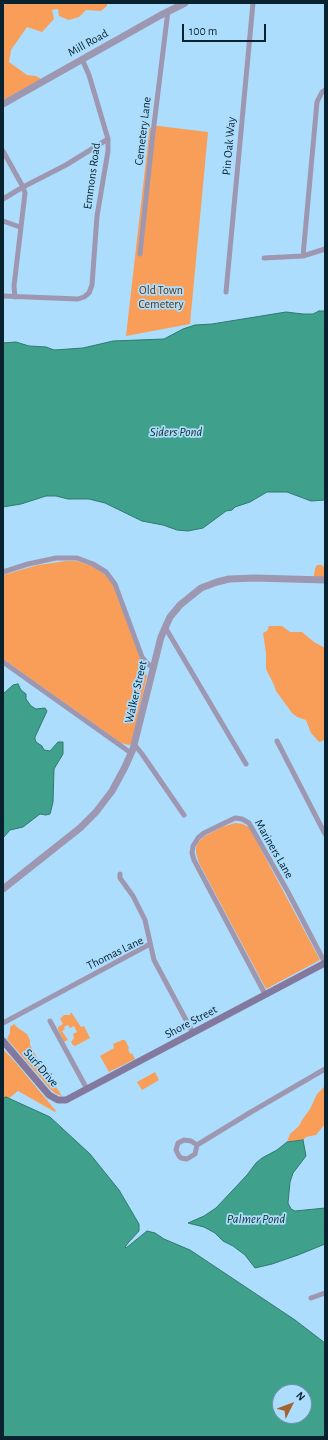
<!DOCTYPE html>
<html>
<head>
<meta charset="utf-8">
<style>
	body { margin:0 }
	#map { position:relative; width:328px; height:1440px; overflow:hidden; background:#adddfc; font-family:"Alegreya Sans",sans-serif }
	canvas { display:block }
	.frame { position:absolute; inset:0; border:4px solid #082230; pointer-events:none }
	.north { position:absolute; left:272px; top:1384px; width:40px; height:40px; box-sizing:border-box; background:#adddfc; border:1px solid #6b92aa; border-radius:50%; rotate:48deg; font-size:11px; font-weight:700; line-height:16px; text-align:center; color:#082230 }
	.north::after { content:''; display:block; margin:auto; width:14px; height:18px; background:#a5632f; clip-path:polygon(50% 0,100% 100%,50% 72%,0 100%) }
	.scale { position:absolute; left:182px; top:24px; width:84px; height:18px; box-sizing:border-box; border:2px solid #082230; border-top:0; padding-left:5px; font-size:12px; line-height:14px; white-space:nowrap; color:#082230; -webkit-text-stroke:3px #adddfc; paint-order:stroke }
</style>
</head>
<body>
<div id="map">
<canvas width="328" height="1440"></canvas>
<div class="frame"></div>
<div class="north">N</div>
<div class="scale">100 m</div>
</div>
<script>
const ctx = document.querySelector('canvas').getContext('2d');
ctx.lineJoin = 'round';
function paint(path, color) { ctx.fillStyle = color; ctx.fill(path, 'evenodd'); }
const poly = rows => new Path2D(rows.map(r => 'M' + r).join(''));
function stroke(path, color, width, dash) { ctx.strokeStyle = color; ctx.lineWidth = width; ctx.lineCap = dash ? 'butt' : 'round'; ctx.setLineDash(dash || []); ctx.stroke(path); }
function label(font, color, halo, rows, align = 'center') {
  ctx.font = font + ' "Alegreya Sans",sans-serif'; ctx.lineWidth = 3.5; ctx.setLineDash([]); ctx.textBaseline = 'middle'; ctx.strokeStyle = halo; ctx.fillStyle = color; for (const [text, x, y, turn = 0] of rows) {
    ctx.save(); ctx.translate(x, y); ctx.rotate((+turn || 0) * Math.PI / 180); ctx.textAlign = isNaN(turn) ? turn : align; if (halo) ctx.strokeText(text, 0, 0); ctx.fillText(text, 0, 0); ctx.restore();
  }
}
paint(poly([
	[9,3,107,3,107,6,101,11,86,10,79,17,69,20,59,16,58,9,52,10,54,19,42,32,27,27,11,50,9,62,27,75,36,76,41,79,3,100,3,5],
	[150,125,208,132,190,324,126,336],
	[66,561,77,561,95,567,102,572,112,582,147,676,132,743,129,745,121,743,3,659,3,575,38,565],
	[317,565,322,565,324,567,325,574,324,577,315,577,314,575,315,569],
	[269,626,282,626,290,632,302,632,314,642,325,648,325,740,319,742,311,733,306,720,297,717,292,713,276,691,274,685,266,669,266,653,263,633,267,631],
	[235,823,243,824,249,827,320,960,266,989,199,863,196,853,196,847,198,842,205,836,222,827],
	[71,1012,81,1027,84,1026,90,1038,75,1046,73,1045,71,1042,74,1038,73,1034,77,1032,74,1026,70,1028,68,1025,64,1027,65,1029,62,1031,68,1040,64,1042,58,1029,58,1027,63,1024,60,1019,64,1015,70,1015],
	[14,1024,18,1028,27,1034,30,1040,30,1045,36,1056,62,1096,56,1094,51,1090,7,1039,10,1033,10,1027],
	[122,1040,125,1040,129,1048,128,1049,130,1054,132,1053,135,1059,109,1072,100,1056,114,1048,113,1044],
	[3,1049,16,1063,56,1111,55,1112,18,1091,3,1103],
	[155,1072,159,1080,142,1090,137,1082],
	[325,1086,325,1124,316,1135,306,1137,303,1140,287,1142,290,1134,299,1126,302,1120,310,1109,317,1094]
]), '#f89e59');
const water = poly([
	[319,311,325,311,325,500,311,501,287,492,267,492,250,502,235,507,232,510,226,511,203,528,188,531,177,530,163,525,142,521,105,503,89,499,68,499,56,496,46,496,21,504,3,507,3,343,16,342,29,346,46,347,54,350,83,348,113,341,164,339,183,329,195,325,212,324,286,312,303,314,313,314,319,311],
	[18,684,21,690,26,694,26,699,31,706,36,709,45,708,47,711,35,737,35,739,36,742,42,746,44,750,50,751,58,742,63,742,63,754,54,769,53,802,50,814,46,815,40,814,23,827,10,830,3,838,3,694,13,685,18,684],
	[6,1097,50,1117,90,1154,119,1190,139,1224,139,1231,128,1243,125,1247,126,1248,147,1231,155,1233,164,1239,190,1250,295,1320,325,1343,325,1437,3,1437,3,1098,6,1097],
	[280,1392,304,1392,304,1416,280,1416,280,1392],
	[303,1140,306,1156,293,1173,290,1182,288,1203,291,1209,295,1211,325,1208,325,1244,298,1255,272,1264,255,1268,245,1255,233,1246,223,1241,215,1233,204,1227,188,1223,204,1216,216,1208,247,1175,256,1163,262,1158,277,1150,287,1142,303,1140]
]);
paint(water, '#3fa08b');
stroke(water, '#2e7a70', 1);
stroke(poly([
	[3,151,23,187,25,193,14,286,15,297],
	[3,199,23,187,66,165,108,139],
	[3,221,20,227],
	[140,254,152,141,168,11],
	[303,256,317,102,322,92,325,90],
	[264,258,303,256,325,249],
	[226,292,253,3],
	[3,296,78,299,84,297,89,293,92,285,97,216,108,151,108,139,89,75,82,59],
	[3,572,28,564,56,558,77,558,93,564,106,572,115,584,142,657,147,663,153,668],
	[165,627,246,764],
	[3,662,131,753],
	[277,741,325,834],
	[134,744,142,754,184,815],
	[120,874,120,878,133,896,145,920,154,960,193,1033],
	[265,994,194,860,192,853,193,846,198,838,204,833,235,818,242,819,249,823,288,892,325,963],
	[50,1021,87,1089],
	[3,1023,150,944],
	[184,1140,191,1141,197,1145,195,1154,187,1159,181,1158,179,1156,176,1150,178,1143,184,1140],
	[197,1145,251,1112,325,1069],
	[311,1298,325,1293]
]), '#9e97b1', 5);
stroke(poly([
	[3,104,161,15,185,3],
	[3,889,80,828,96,812,112,791,125,767,133,749,161,637,170,617,180,605,201,588,217,582,229,579,255,578,325,580]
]), '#9e97b1', 7);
stroke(poly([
	[3,1041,49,1095,58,1100,66,1100,325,963]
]), '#83799e', 7);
label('12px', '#082230', '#adddfc', [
	["Mill Road",88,43,-29],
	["Cemetery Lane",143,131,-83],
	["Pin Oak Way",229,146,-85],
	["Emmons Road",92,176,-82],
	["Walker Street",136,692,-77],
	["Mariners Lane",274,849,60],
	["Thomas Lane",115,953,-26],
	["Shore Street",191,1022,-28],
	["Surf Drive",41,1068,49]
]);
label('12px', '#5a310e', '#adddfc', [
	["Old Town",161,290],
	["Cemetery",161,304]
]);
label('italic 13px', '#123029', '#adddfc', [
	["Siders Pond",176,432],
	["Palmer Pond",256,1219]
]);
</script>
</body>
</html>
